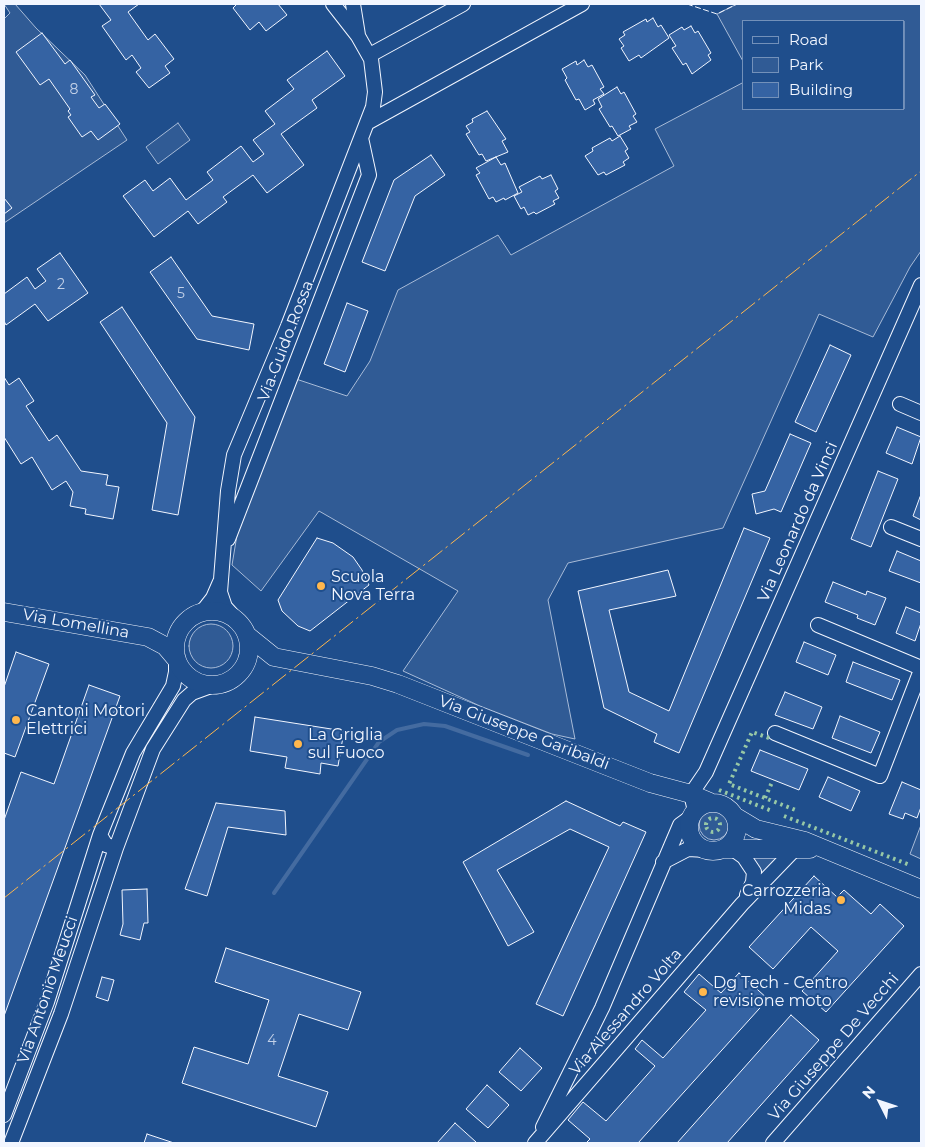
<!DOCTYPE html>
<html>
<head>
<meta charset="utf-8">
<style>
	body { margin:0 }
	#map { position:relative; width:925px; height:1147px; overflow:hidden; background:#1f4e8c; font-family:Montserrat,sans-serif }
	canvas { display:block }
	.frame { position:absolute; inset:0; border:5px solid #f2f6ff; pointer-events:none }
	.legend { position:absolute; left:742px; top:20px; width:162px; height:90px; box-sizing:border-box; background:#1f4e8c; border:1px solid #7391ba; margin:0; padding:6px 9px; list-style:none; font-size:15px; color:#f2f6ff }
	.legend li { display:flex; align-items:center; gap:10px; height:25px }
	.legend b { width:25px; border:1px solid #7391ba }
	.north { position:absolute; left:855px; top:1077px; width:50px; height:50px; -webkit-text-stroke:4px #1f4e8c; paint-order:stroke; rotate:311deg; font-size:14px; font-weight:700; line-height:20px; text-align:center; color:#f2f6ff }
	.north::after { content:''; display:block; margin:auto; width:18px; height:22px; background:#f2f6ff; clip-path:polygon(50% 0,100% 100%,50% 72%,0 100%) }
</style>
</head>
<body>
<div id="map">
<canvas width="925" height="1147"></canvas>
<div class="frame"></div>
<ul class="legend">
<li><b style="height:6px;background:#1f4e8c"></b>Road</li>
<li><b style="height:14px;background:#305b95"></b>Park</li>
<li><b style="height:14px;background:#3563a3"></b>Building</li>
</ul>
<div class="north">N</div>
</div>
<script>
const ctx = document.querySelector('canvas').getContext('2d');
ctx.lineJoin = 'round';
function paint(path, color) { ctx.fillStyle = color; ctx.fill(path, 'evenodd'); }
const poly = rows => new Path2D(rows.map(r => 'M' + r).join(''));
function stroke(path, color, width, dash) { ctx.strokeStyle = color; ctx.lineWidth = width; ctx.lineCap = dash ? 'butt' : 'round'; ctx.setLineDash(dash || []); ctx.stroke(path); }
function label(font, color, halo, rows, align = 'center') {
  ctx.font = font + ' Montserrat,sans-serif'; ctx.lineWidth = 4; ctx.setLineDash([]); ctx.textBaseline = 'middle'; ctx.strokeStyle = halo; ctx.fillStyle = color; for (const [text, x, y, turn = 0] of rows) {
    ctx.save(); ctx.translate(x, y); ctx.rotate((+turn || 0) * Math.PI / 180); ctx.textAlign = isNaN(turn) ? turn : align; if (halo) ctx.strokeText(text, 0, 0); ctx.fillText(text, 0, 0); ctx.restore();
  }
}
const green = poly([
	[4,4,15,4,36,28,85,75,127,140,4,223,4,19,10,13,4,4],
	[737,4,921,4,921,251,910,267,873,337,819,314,723,528,568,563,548,600,575,739,552,734,480,706,403,671,458,591,319,511,261,591,232,565,237,535,296,379,347,396,370,361,398,290,498,235,511,255,674,166,655,129,744,82,744,109,904,109,904,21,744,21,744,63,717,14,737,4],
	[178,123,190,140,158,164,146,147,178,123],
	'189 646a22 22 0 1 1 44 0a22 22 0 1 1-44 0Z',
	'699 825a15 15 0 1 1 30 0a15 15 0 1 1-30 0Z',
	[921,825,921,859,910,854,921,825],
	[782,853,759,880,758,869,750,854,782,853]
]);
paint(green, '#305b95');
stroke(green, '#a8bbd7', 1);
stroke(poly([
	[274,893,379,742,397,730,424,724,445,726,528,755]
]), '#446ba0', 4);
const building = poly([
	[99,4,139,4,128,12,148,40,155,34,174,59,165,66,170,73,149,88,136,72,141,68,132,55,126,60,102,26,111,20,99,4],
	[237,4,278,4,287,15,266,31,259,22,250,30,233,8,237,4],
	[653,18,658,27,661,25,669,38,641,58,639,55,629,61,621,48,624,46,619,39,625,35,623,32,646,19,647,22,653,18],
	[691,26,695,33,698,31,711,53,708,55,711,60,692,74,686,63,683,65,672,48,676,46,669,35,682,27,684,30,691,26],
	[42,33,65,64,70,60,95,95,91,97,99,108,105,104,120,124,98,140,91,131,82,137,68,117,71,115,68,111,70,109,49,79,40,85,16,52,42,33],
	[327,51,345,76,312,100,317,108,281,134,304,165,267,193,253,175,223,197,227,202,198,224,188,211,154,237,123,196,145,180,153,191,170,178,186,200,213,180,207,172,241,146,253,162,264,154,253,140,275,124,265,111,294,89,287,80,327,51],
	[584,60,588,67,592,65,604,87,600,89,604,94,593,100,595,104,585,110,579,99,576,100,565,80,567,78,562,69,576,61,577,65,584,60],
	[617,87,621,94,624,92,636,114,633,116,637,122,629,126,631,129,618,136,612,126,610,127,599,109,602,107,598,99,617,87],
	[487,111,506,139,502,141,508,152,486,161,482,154,479,155,466,134,470,132,466,126,473,122,472,119,487,111],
	[620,136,628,149,625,151,629,158,623,162,625,165,606,175,604,172,598,175,585,156,593,151,592,148,610,138,612,141,620,136],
	[431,155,445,175,415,196,385,271,362,262,394,180,431,155],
	[496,157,501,165,505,163,518,193,505,200,504,198,496,202,493,197,489,199,476,175,480,173,476,168,496,157],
	[551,175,558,189,555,191,559,198,553,201,555,204,536,214,534,212,528,215,524,207,521,209,514,196,522,192,519,187,540,176,542,179,551,175],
	[4,198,12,208,4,214,4,198],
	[60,253,88,293,48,321,35,304,6,325,4,321,4,294,27,277,35,289,46,281,37,269,60,253],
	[171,257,212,316,254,324,249,350,197,339,150,272,171,257],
	[347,303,368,311,345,372,324,364,347,303],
	[122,307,195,417,178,515,152,510,167,423,100,322,122,307],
	[830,345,851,355,816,432,795,422,830,345],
	[4,377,9,385,19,378,34,401,26,406,49,441,57,435,81,471,108,475,106,485,119,487,113,519,85,514,86,509,70,506,73,492,66,481,52,490,32,457,21,464,4,437,4,377],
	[897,427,921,437,912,464,886,453,897,427],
	[790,434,811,443,781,512,774,509,756,514,752,494,765,491,790,434],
	[878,471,898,479,871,547,851,539,878,471],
	[920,497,921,497,921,520,913,516,920,497],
	[744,528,770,538,679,753,654,742,657,734,604,708,578,591,668,570,676,596,609,610,629,692,669,711,744,528],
	[317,538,333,543,353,557,362,570,369,585,310,631,298,626,282,611,278,600,317,538],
	[897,551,921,561,921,583,889,571,897,551],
	[833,582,866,595,867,591,886,598,875,625,857,618,858,615,825,602,833,582],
	[906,607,921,613,921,623,915,641,896,633,906,607],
	[804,642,836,655,828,675,796,662,804,642],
	[16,652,49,664,15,757,4,753,4,687,16,652],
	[853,662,900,680,892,700,846,682,853,662],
	[89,685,120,696,4,1016,4,820,21,772,54,784,89,685],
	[785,692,822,707,813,729,775,715,785,692],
	[840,716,880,732,871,753,832,738,840,716],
	[255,717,344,731,338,766,321,763,320,774,285,768,287,757,250,751,255,717],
	[760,750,808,769,799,790,751,771,760,750],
	[828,777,860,791,851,811,819,797,828,777],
	[902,782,921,790,921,807,917,818,905,813,903,819,889,814,902,782],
	[566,801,620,826,623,822,646,832,563,1016,536,1004,609,847,570,829,497,870,534,932,508,946,463,862,566,801],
	[216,803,285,811,286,835,228,827,207,896,185,889,216,803],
	[814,876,837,897,844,890,871,914,880,904,904,926,826,1012,802,991,838,951,811,927,773,969,749,947,814,876],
	[147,889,148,923,144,923,140,940,120,935,123,924,122,890,147,889],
	[226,948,361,992,348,1030,299,1014,278,1076,328,1092,316,1127,182,1083,194,1047,248,1064,269,1000,215,982,226,948],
	[739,973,768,999,638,1143,586,1143,590,1139,568,1120,583,1102,606,1121,655,1066,635,1049,642,1040,663,1058,706,1010,684,992,699,974,721,993,739,973],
	[102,977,114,980,108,1001,96,997,102,977],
	[791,1015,819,1040,727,1143,677,1143,791,1015],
	[520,1048,542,1068,521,1091,499,1072,520,1048],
	[487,1085,509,1105,488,1128,466,1109,487,1085],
	[455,1123,476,1142,475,1143,437,1143,455,1123],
	[147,1134,174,1143,144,1143,147,1134]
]);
paint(building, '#3563a3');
stroke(building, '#f2f6ff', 1);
const minor = poly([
	[353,4,358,35],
	[370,55,463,4],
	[367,123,582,4],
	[900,404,921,413],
	[891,527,921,539],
	[228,539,369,175,361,138],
	[202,612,213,598,220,582],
	[235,618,225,607,220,592,228,491,234,455,288,326,373,107,375,92,371,59,358,36,333,4],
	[818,625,921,668],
	[176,659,176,672,173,686,133,753,100,835,106,845,116,848,153,749,184,700,192,693,211,686],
	[775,733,880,776,921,670],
	[695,811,691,794,706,772,921,285],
	[733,849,744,857,754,872,753,882,747,895],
	[663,862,688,849,706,850],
	[4,1115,47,1002,100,835],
	[543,1127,602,1008,680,825,691,817],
	[11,1143,61,1014,116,848],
	[535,1143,742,904,795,849],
	[773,1143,921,974]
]);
const major = poly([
	'175 648a37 37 0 1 1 74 0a37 37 0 1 1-74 0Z',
	[4,612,148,637,165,646,176,659],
	[248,636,274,657,372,676,398,684,650,783,691,794,710,802],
	'689 827a24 24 0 1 1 48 0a24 24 0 1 1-48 0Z',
	[736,817,756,829,805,841,921,889],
	[724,849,810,849]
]);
stroke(minor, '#f2f6ff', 16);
stroke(major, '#f2f6ff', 19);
stroke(minor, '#1f4e8c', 14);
stroke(major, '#1f4e8c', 18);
stroke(poly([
	[769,738,752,732,729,784,798,811],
	[719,790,772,811],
	[765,798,773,780],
	[784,816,910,865],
	'706 825a7 7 0 1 1 14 0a7 7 0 1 1-14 0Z'
]), '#97c8a6', 4, [2.5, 4]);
stroke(poly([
	[687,4,717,14,737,4]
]), '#f2f6ff', 1, [6, 2.5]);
stroke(poly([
	[4,898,921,171]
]), '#ffb74d', 1, [18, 4, 2.5, 4]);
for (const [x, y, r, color] of [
	[321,586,5,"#ffb74d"],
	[16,720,5,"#ffb74d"],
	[298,744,5,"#ffb74d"],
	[841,900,5,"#ffb74d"],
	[703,992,5,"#ffb74d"]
]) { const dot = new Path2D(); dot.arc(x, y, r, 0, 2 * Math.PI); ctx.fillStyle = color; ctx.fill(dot); stroke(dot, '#1f4e8c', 2); }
label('14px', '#c3d1e8', null, [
	["8",74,90],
	["2",61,285],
	["5",181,294],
	["4",272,1041]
]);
label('16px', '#f2f6ff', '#1f4e8c', [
	["Via Guido Rossa",286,341,-69],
	["Via Leonardo da Vinci",798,522,-66],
	["Via Lomellina",76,624,10],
	["Via Giuseppe Garibaldi",524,733,21],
	["Via Antonio Meucci",48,990,-71],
	["Via Alessandro Volta",626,1012,-49],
	["Via Giuseppe De Vecchi",834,1047,-49]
]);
label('16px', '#f2f6ff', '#1f4e8c', [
	["Scuola",331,577],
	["Nova Terra",331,595],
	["Cantoni Motori",26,711],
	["Elettrici",26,729],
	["La Griglia",308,735],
	["sul Fuoco",308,753],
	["Carrozzeria",831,891,"right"],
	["Midas",831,909,"right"],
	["Dg Tech - Centro",713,983],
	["revisione moto",713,1001]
], 'left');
</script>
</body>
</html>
